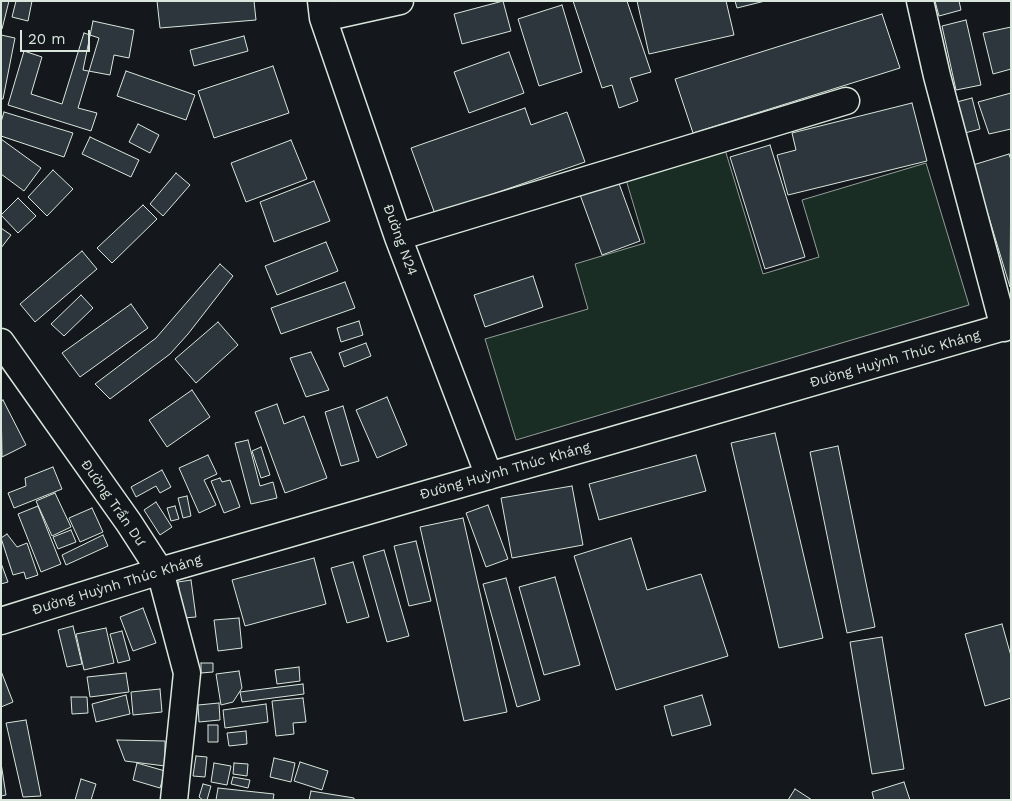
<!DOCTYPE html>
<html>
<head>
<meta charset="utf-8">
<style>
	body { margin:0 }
	#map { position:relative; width:1012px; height:801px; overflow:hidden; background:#14181c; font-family:"Work Sans",sans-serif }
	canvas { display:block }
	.frame { position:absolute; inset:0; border:2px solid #d8e6dc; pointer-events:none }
	.scale { position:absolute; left:20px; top:30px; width:70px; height:22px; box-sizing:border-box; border:2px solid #d8e6dc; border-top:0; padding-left:6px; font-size:15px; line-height:18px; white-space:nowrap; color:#d8e6dc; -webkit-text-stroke:4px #14181c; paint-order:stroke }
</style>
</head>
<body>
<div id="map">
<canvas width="1012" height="801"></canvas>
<div class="frame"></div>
<div class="scale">20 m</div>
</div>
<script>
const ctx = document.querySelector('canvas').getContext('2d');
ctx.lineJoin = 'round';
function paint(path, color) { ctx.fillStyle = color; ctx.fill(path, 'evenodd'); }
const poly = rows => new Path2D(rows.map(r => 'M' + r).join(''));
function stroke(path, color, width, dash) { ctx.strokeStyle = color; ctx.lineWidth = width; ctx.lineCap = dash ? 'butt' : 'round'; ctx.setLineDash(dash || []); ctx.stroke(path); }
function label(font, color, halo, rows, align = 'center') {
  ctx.font = font + ' "Work Sans",sans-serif'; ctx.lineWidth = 4; ctx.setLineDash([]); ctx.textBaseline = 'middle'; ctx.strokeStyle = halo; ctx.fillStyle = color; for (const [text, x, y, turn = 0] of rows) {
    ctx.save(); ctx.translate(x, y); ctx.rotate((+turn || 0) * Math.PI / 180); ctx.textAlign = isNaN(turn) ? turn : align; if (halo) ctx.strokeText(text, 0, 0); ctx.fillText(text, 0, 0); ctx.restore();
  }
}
const green = poly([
	[723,143,763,274,819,257,802,200,926,163,969,305,516,440,485,339,588,309,575,264,645,243,624,173,723,143]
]);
paint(green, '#1a2d24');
stroke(green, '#939e99', 1);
const building = poly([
	[1,1,9,1,2,29,1,28,1,1],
	[16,1,32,1,28,21,12,17,16,1],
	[157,1,254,1,256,20,160,28,157,1],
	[503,1,511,31,462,44,454,14,503,1],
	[573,1,627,1,651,72,630,78,638,101,619,108,612,85,602,88,573,1],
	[637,1,726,1,734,35,649,54,637,1],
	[735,1,765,1,737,8,735,1],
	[935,1,959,1,961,10,939,16,935,1],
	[562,5,582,72,539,86,518,19,562,5],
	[882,14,900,68,693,133,675,79,882,14],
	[966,20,981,85,956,90,942,26,966,20],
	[93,21,134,30,129,58,114,55,110,75,83,70,93,21],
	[1011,27,1011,69,993,74,983,33,1011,27],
	[84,33,99,38,78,108,97,113,91,131,8,105,24,51,42,57,31,94,62,104,84,33],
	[1,35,15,38,3,99,1,99,1,35],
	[244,36,248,51,194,66,190,50,244,36],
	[509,52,524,93,469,113,454,72,509,52],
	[273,66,289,113,214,138,198,91,273,66],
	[126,71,195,95,186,120,117,96,126,71],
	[1011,93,1011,129,989,134,978,102,1011,93],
	[972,98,980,129,961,134,953,103,972,98],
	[912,103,927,161,788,195,777,155,796,150,792,133,912,103],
	[525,108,531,125,567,112,585,162,435,214,411,148,525,108],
	[4,112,73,133,64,157,1,136,1,122,4,112],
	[138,124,159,135,150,153,129,142,138,124],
	[90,137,139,160,131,177,82,154,90,137],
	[1,139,41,168,24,191,1,174,1,139],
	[291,140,307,179,246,202,231,163,291,140],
	[770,145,805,257,765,269,730,157,770,145],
	[1009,154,1011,160,1010,287,973,165,1009,154],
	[53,170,73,189,47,216,28,197,53,170],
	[176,173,190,185,163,216,150,204,176,173],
	[617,178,640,241,602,255,579,192,617,178],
	[314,181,330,221,274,242,260,202,314,181],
	[18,198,36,216,18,233,1,215,18,198],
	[143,205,157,219,112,263,97,248,143,205],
	[1,228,11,235,1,248,1,228],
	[326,242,338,271,277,295,265,266,326,242],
	[82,251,97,269,35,322,20,304,82,251],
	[220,264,233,276,188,334,170,354,110,399,95,384,156,338,220,264],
	[533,276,543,307,485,327,474,295,533,276],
	[345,282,355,308,281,334,271,308,345,282],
	[81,295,93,308,64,336,51,324,81,295],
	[131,304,148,328,80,377,62,353,131,304],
	[359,321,363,335,341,342,337,328,359,321],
	[218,322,238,345,196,383,175,359,218,322],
	[366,343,371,356,344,367,339,353,366,343],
	[311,352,329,390,306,397,290,358,311,352],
	[192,390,210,417,167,447,149,420,192,390],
	[387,397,407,445,377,458,356,410,387,397],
	[3,400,26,445,2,457,1,401,3,400],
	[277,404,284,424,304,416,327,478,285,493,255,412,277,404],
	[343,406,359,461,341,466,325,412,343,406],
	[775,433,823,638,779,648,731,443,775,433],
	[248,440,260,486,273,482,277,498,251,504,235,443,248,440],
	[838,446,875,627,847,633,810,452,838,446],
	[261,447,270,475,261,478,252,451,261,447],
	[208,455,217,474,204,480,216,505,199,513,179,468,208,455],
	[696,455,706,491,599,520,589,484,696,455],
	[53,467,62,489,14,508,8,493,26,486,25,478,53,467],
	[162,470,171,487,160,493,156,486,136,497,131,487,162,470],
	[220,478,222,482,230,480,240,507,224,513,211,481,220,478],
	[572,486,583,545,512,558,501,498,572,486],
	[55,493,71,527,52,536,36,501,55,493],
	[187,496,191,516,183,518,178,498,187,496],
	[156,502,172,527,160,535,144,510,156,502],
	[488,505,508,559,486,567,466,513,488,505],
	[38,506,61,564,41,572,18,514,38,506],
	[175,506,179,519,171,521,167,508,175,506],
	[92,508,103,532,80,542,69,518,92,508],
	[463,518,507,712,464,721,420,527,463,518],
	[71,530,76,542,58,549,53,537,71,530],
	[7,534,17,547,27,543,38,575,26,579,24,572,13,575,1,538,7,534],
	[103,535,108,546,66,565,62,555,103,535],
	[631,538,647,590,701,574,728,656,616,690,574,556,631,538],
	[416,541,431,601,409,606,394,546,416,541],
	[384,550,409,636,387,642,363,556,384,550],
	[314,558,326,604,245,626,232,580,314,558],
	[353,562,369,617,347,623,331,568,353,562],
	[1,563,8,582,1,584,1,563],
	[555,577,580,665,544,675,519,587,555,577],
	[506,578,540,700,517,707,483,584,506,578],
	[191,580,196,617,183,618,178,582,191,580],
	[143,608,156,643,133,651,120,617,143,608],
	[239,618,242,648,218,651,214,620,239,618],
	[1002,624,1011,656,1011,698,985,706,965,634,1002,624],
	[73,626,82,664,67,667,58,630,73,626],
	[106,628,114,663,84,670,76,634,106,628],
	[122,631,130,660,118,663,110,634,122,631],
	[882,637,904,769,872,774,850,642,882,637],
	[201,663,213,663,213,672,201,673,201,663],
	[299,667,300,681,277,684,275,670,299,667],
	[1,671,13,702,1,707,1,671],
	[239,671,242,688,233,702,221,705,216,674,239,671],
	[126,673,129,692,90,697,87,677,126,673],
	[303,684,304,694,242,702,240,692,303,684],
	[160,689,162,712,133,715,131,692,160,689],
	[126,695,130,714,96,722,92,704,126,695],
	[702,695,711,725,672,736,664,706,702,695],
	[71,697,87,697,88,713,72,714,71,697],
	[303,698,306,722,293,723,294,734,276,736,272,701,303,698],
	[219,703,220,720,199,722,198,705,219,703],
	[266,704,268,722,225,728,223,710,266,704],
	[26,720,41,796,23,797,6,723,26,720],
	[208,725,218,725,218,742,208,742,208,725],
	[246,731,247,744,229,746,227,733,246,731],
	[117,740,165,741,165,766,125,761,117,740],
	[196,756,207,757,205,777,193,776,196,756],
	[274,758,295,763,291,782,270,777,274,758],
	[300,762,328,771,322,790,294,781,300,762],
	[1,763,6,795,1,796,1,763],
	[137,763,165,771,160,788,133,780,137,763],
	[214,763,231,766,227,785,211,782,214,763],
	[234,763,248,764,247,776,233,774,234,763],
	[233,777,250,780,248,788,231,784,233,777],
	[81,779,96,784,91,800,75,800,81,779],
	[904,782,910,800,874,800,872,792,904,782],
	[203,784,211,786,207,800,203,800,199,797,203,784],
	[218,788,274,794,273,800,216,800,218,788],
	[795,789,812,800,788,800,795,789],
	[311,791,354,798,354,800,309,800,311,791]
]);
paint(building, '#2c363c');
stroke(building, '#d8e6dc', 1);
const minor = poly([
	[321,1,323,18,398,237,489,476],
	[920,1,937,76,1004,328],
	[323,18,400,1],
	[398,237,846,101],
	[1,342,129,523,160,571,187,673,174,800],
	[1,621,160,571,1011,325]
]);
stroke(minor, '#d8e6dc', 29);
stroke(minor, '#14181c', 26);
label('14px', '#d8e6dc', '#14181c', [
	["Đường N24",400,240,70],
	["Đường Huỳnh Thúc Kháng",895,359,-16],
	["Đường Huỳnh Thúc Kháng",505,471,-16],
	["Đường Trần Dư",113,503,55],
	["Đường Huỳnh Thúc Kháng",117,585,-17]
]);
</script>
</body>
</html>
